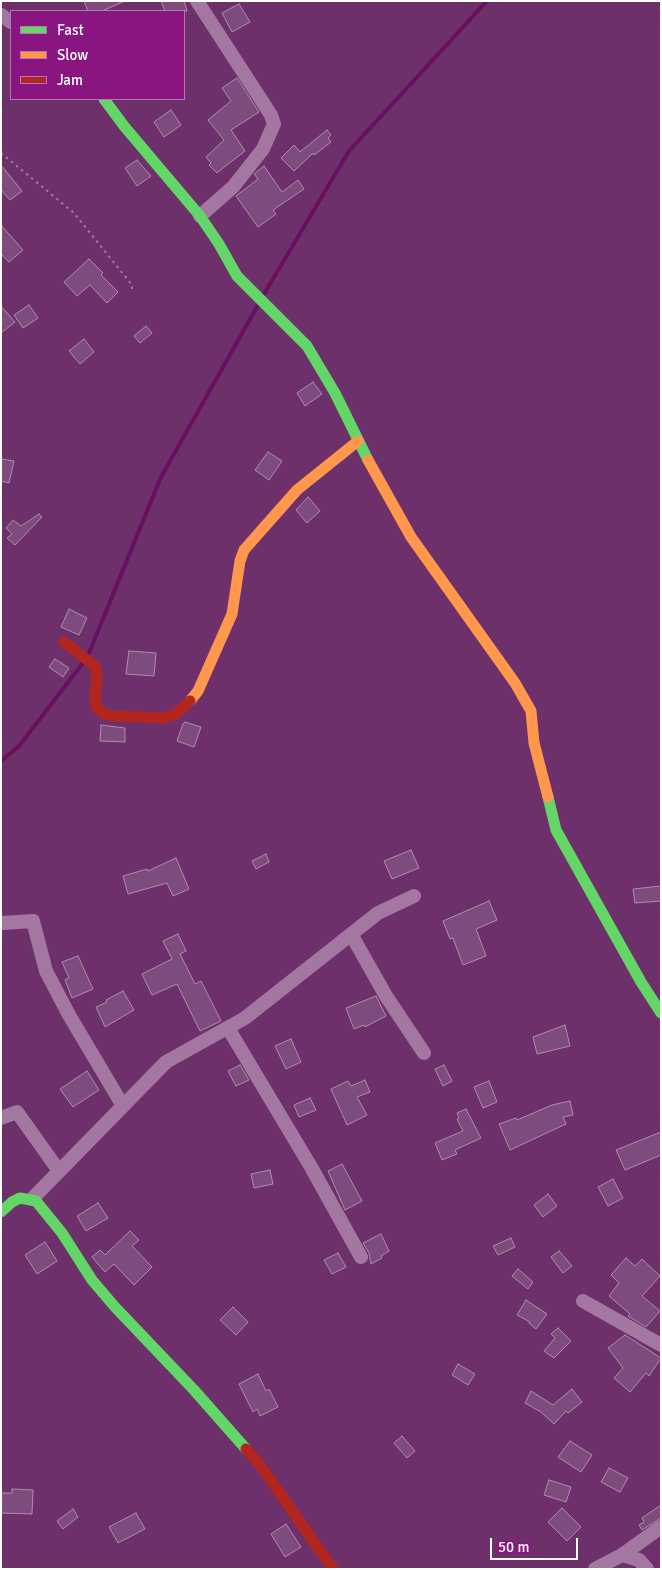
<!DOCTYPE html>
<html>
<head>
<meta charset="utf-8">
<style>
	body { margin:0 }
	#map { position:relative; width:662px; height:1570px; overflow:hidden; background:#6e306a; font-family:Signika,sans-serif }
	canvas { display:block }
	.frame { position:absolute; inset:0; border:2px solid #fff; pointer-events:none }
	.legend { position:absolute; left:10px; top:10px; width:175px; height:90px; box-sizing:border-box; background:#891581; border:1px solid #b873b3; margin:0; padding:6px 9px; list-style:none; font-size:15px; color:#fff }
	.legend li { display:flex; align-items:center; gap:10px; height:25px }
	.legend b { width:25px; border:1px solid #b873b3 }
	.scale { position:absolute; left:490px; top:1538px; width:88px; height:22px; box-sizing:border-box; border:2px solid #fff; border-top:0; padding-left:6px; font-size:15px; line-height:18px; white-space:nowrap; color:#fff; -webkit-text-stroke:4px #891581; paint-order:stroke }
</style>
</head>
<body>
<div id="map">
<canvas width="662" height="1570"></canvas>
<div class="frame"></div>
<ul class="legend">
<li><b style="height:6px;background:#63d668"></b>Fast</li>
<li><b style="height:6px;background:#ff974d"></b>Slow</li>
<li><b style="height:6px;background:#b3261e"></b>Jam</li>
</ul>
<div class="scale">50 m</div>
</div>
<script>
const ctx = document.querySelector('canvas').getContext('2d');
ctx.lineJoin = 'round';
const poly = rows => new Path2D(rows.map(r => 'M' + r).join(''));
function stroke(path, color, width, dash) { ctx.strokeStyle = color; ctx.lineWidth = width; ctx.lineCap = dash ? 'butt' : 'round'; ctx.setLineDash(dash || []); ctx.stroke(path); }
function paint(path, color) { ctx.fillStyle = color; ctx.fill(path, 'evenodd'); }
stroke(poly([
	[264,294,349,151,487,1],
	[89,653,161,477,258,305],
	[1,761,19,746,83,663]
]), '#671060', 4);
const building = poly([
	[84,1,125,1,102,11,88,11,84,1],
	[161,1,184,1,187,11,165,11,161,1],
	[239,4,250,22,232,32,222,13,239,4],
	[237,78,259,112,231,130,245,151,228,164,217,173,209,165,211,163,206,157,224,140,208,120,231,101,222,88,237,78],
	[171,110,181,125,164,137,154,122,171,110],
	[327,130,331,135,328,138,331,142,314,155,313,153,294,171,281,158,294,145,300,152,327,130],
	[137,160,151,176,137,186,125,168,137,160],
	[1,165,22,191,10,200,1,190,1,165],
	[264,166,282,192,298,180,304,189,273,210,276,214,258,227,236,196,258,179,254,174,264,166],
	[1,225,23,250,9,262,1,254,1,225],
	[89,259,103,273,101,275,118,292,107,303,90,285,77,296,64,282,89,259],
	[29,305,38,318,23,328,14,315,29,305],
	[1,306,15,322,1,333,1,306],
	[146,326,152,333,140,343,134,336,146,326],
	[84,339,94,352,80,364,69,351,84,339],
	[313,382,322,394,305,406,297,393,313,382],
	[268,452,282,461,269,480,255,470,268,452],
	[1,459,14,461,9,483,1,481,1,459],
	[308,497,320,511,307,523,296,510,308,497],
	[39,514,42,517,15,545,7,538,12,534,6,528,13,520,21,526,39,514],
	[69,609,87,618,79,635,61,627,69,609],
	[129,651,156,653,154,676,126,674,129,651],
	[55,659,69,668,63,677,49,667,55,659],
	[185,722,201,727,194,747,177,741,183,724,185,722],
	[101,725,125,728,125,742,100,741,101,725],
	[411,850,419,868,392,879,384,861,411,850],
	[266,854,269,862,256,869,252,861,266,854],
	[176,858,189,889,173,896,167,883,128,894,123,876,147,869,148,871,176,858],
	[661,886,661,901,635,903,633,889,661,886],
	[489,901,497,920,476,929,486,956,463,965,453,938,450,939,443,921,489,901],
	[178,934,186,951,180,954,195,984,201,981,221,1021,200,1031,177,984,152,995,142,974,172,959,163,941,178,934],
	[78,956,93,989,72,998,65,980,69,978,62,962,78,956],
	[123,991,134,1010,105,1027,96,1007,107,1002,106,1000,123,991],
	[376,996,386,1016,365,1027,364,1025,354,1029,346,1008,376,996],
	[565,1025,570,1046,537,1054,533,1037,565,1025],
	[291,1039,301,1062,286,1069,275,1046,291,1039],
	[240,1065,249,1080,236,1086,228,1071,240,1065],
	[444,1065,452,1081,443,1086,435,1069,444,1065],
	[87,1071,99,1090,73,1107,60,1089,87,1071],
	[365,1080,370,1092,357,1097,367,1115,347,1125,331,1089,348,1081,351,1086,365,1080],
	[489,1081,497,1102,483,1108,474,1087,489,1081],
	[310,1098,316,1110,299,1117,294,1105,310,1098],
	[570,1101,573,1115,563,1117,566,1124,510,1150,499,1124,516,1118,517,1120,552,1105,570,1101],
	[466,1109,481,1138,455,1150,457,1154,442,1160,435,1143,463,1131,457,1119,459,1118,457,1113,466,1109],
	[661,1132,661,1155,625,1170,616,1150,661,1132],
	[342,1164,362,1201,345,1210,328,1171,342,1164],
	[270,1170,273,1184,254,1188,251,1174,270,1170],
	[613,1179,623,1198,608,1206,598,1187,613,1179],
	[548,1194,557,1206,543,1217,534,1205,548,1194],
	[98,1203,108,1218,86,1231,77,1216,98,1203],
	[130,1231,139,1240,132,1246,152,1267,134,1285,114,1264,105,1272,92,1257,100,1250,105,1255,130,1231],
	[381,1234,389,1251,381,1256,382,1258,371,1264,369,1253,363,1243,381,1234],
	[511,1238,515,1247,498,1255,493,1246,511,1238],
	[45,1242,57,1261,37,1274,25,1255,45,1242],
	[559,1251,572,1266,563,1273,551,1257,559,1251],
	[338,1253,346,1267,332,1274,324,1260,338,1253],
	[626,1258,635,1266,642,1259,660,1276,642,1296,660,1311,646,1327,628,1316,630,1314,609,1296,619,1283,611,1275,626,1258],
	[518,1269,533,1282,528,1289,512,1276,518,1269],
	[526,1300,547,1314,536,1329,529,1323,530,1322,517,1315,526,1300],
	[233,1307,248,1322,236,1335,220,1320,233,1307],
	[558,1328,571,1341,554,1358,544,1351,555,1338,551,1334,558,1328],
	[625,1335,661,1358,649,1376,646,1373,630,1392,614,1378,623,1368,608,1348,625,1335],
	[458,1364,475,1374,468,1385,452,1375,458,1364],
	[258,1374,266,1391,269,1389,278,1407,260,1416,257,1409,253,1412,239,1384,258,1374],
	[572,1389,582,1402,568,1413,566,1411,554,1424,541,1412,525,1403,531,1391,553,1405,572,1389],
	[402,1436,415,1451,407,1458,394,1443,402,1436],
	[570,1441,592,1455,581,1472,558,1457,570,1441],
	[609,1468,628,1478,620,1492,601,1482,609,1468],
	[549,1480,571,1487,566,1502,544,1495,549,1480],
	[12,1489,33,1490,32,1514,1,1513,1,1493,12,1493,12,1489],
	[661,1505,661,1518,642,1530,639,1525,644,1522,642,1518,661,1505],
	[562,1508,581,1527,567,1541,548,1522,562,1508],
	[73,1509,78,1517,63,1529,57,1521,73,1509],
	[136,1513,145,1529,118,1543,109,1527,136,1513],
	[286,1524,301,1547,285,1557,271,1534,286,1524]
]);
paint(building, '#7e4c7c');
stroke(building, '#b18baf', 1);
stroke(poly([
	[1,153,74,213,132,285,132,292]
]), '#a477a0', 2, [2.5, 4]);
stroke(poly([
	[197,1,271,115,274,124,263,149,233,187,200,216],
	[1,15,11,22],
	[3,923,33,921,46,971,69,1015,123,1106],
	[351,934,386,996,424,1053],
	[228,1028,311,1167,361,1257],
	[1,1118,17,1112,59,1171],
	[32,1199,166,1062,245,1018,378,913,414,896],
	[583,1301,661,1345],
	[622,1555,639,1560,647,1569],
	[595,1569,622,1555,661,1527]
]), '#a477a0', 14);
stroke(poly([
	[104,99,124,126,200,216,219,244,237,276,307,346,335,393,368,460],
	[548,797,556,830,641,982,661,1013],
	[1,1212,12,1202,20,1198,36,1201,62,1233,92,1280,115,1307,194,1390,246,1449]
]), '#63d668', 11);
stroke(poly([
	[368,460,411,537,515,683,531,711,534,743,548,797],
	[190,701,198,691,232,614,240,561,244,550,297,490,358,441]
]), '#ff974d', 11);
stroke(poly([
	[64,642,95,666,97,674,95,699,97,708,104,714,113,716,164,718,176,714,190,701],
	[246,1449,260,1465,333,1569]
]), '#b3261e', 11);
</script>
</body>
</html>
